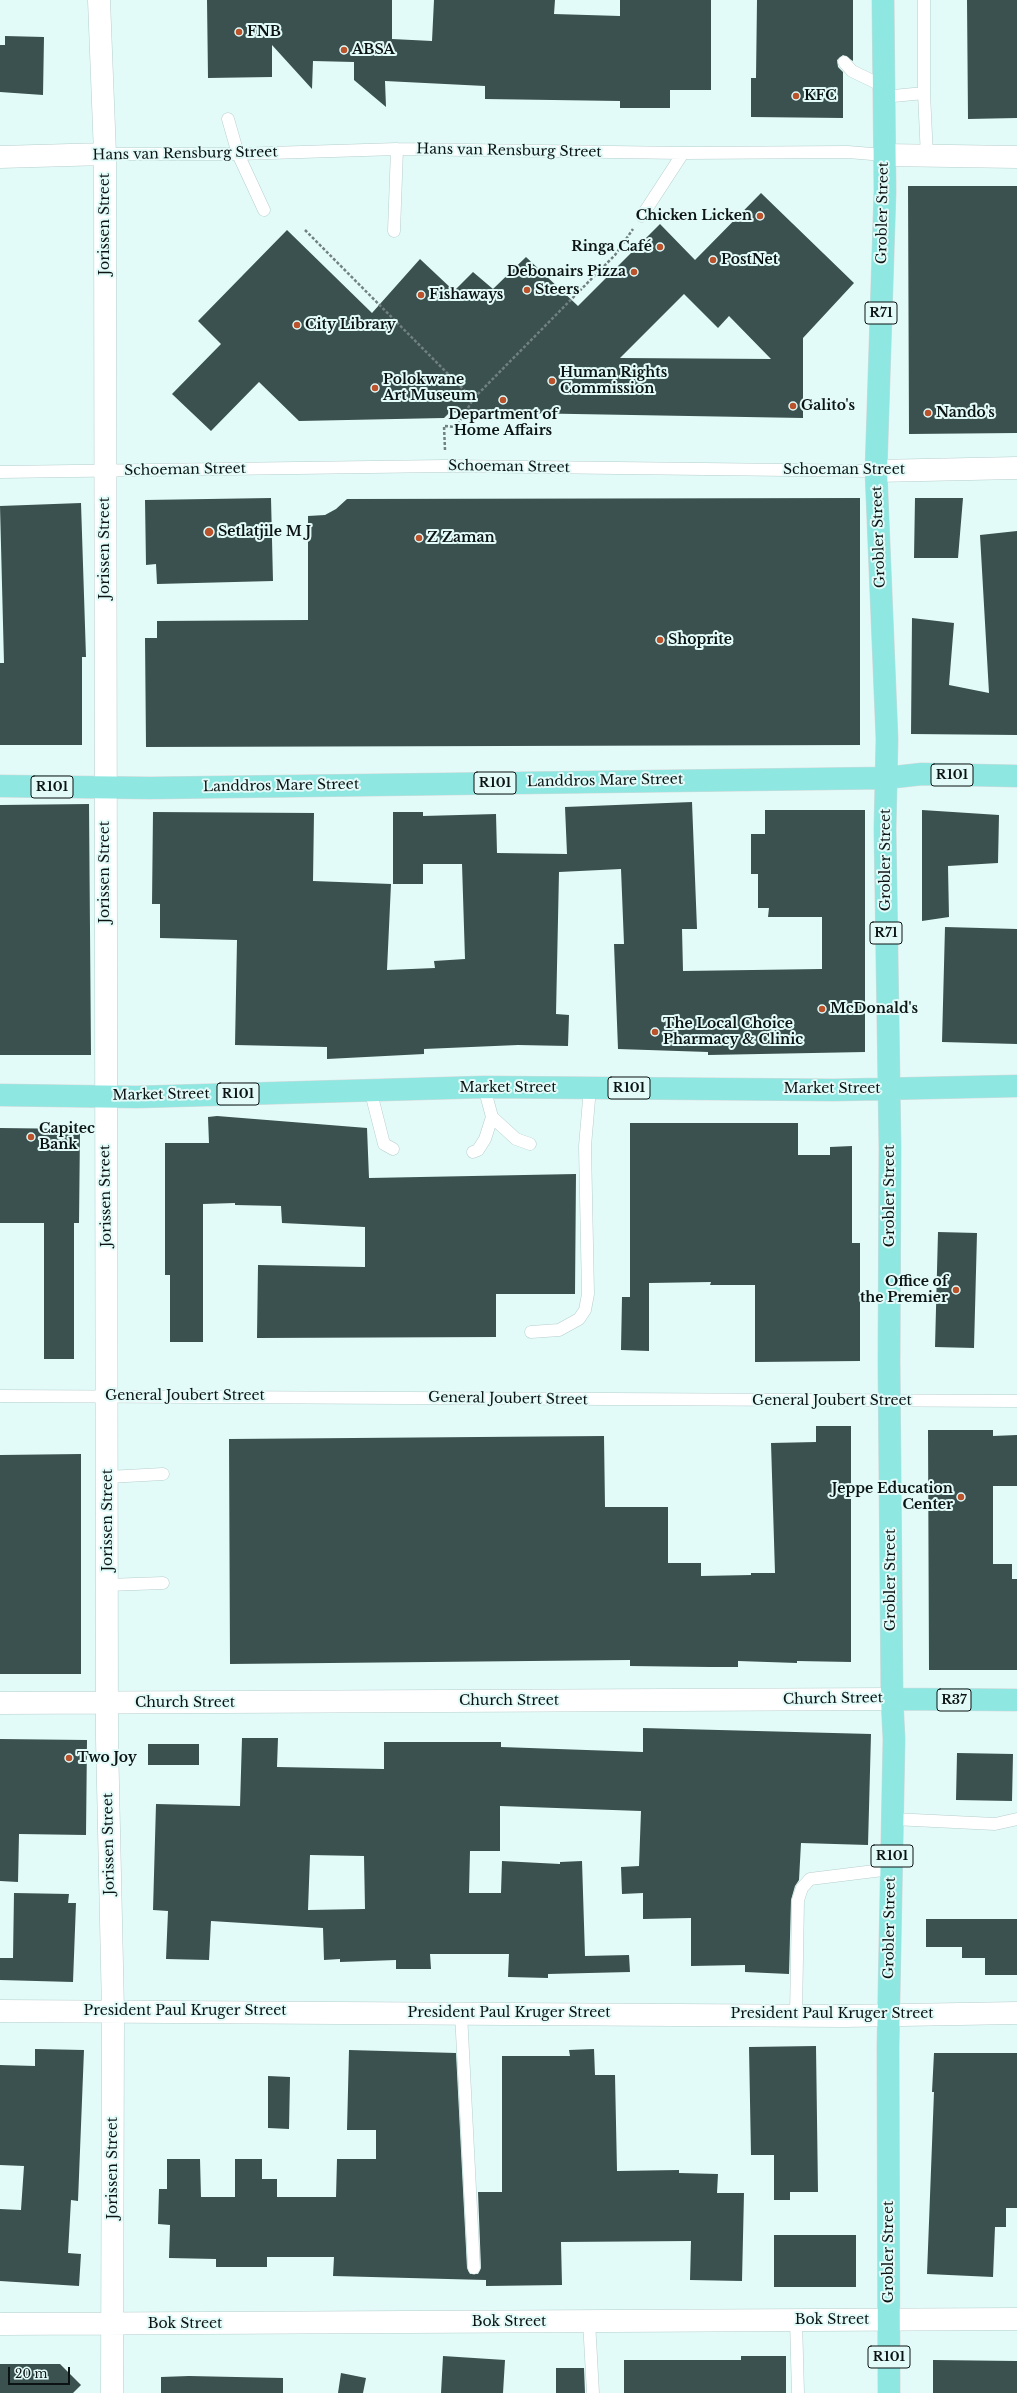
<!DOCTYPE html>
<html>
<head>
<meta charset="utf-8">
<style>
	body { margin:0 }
	#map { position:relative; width:1017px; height:2393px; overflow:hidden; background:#e2fbf9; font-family:"Libre Baskerville",serif }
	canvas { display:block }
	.scale { position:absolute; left:8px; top:2367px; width:62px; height:18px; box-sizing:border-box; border:2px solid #0b1413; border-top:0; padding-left:5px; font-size:12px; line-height:14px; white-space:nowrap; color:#0b1413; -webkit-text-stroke:3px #e2fbf9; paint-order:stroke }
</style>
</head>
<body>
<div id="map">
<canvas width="1017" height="2393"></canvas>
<div class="scale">20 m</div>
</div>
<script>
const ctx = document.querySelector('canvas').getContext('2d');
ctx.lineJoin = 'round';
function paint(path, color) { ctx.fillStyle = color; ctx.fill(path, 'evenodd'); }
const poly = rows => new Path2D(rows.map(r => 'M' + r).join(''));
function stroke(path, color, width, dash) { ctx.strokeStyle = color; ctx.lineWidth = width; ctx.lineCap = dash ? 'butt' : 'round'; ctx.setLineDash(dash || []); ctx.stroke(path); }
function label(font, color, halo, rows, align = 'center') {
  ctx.font = font + ' "Libre Baskerville",serif'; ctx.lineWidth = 4; ctx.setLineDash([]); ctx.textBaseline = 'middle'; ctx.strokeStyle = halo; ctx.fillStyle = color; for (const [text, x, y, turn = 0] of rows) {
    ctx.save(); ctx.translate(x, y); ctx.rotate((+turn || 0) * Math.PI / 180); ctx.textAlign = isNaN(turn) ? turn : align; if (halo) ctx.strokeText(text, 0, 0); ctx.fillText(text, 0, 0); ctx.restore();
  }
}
paint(poly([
	[207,0,392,0,392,39,432,41,434,0,555,0,554,14,620,16,620,0,711,0,711,90,670,90,670,108,620,108,620,101,485,99,485,86,385,81,386,107,354,80,354,62,313,61,312,89,272,45,272,77,208,78],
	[757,0,853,0,853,61,843,55,837,60,838,67,843,72,843,118,751,117,751,78,756,78],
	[967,0,1017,0,1017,118,968,119],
	[5,36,44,37,43,95,0,92,0,45,5,45],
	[908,186,1017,186,1017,433,909,434],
	[761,193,854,283,803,338,803,418,461,412,449,413,444,418,299,421,259,382,211,431,172,394,221,344,198,321,287,230,372,313,420,259,454,291,473,272,493,289,526,257,578,306,660,224,695,260],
	[684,294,718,328,729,316,771,359,620,358],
	[271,498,273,581,157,584,156,564,146,565,145,500],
	[860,498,860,745,146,747,145,638,157,638,157,621,308,620,308,516,325,515,336,509,347,499],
	[915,498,963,498,958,558,914,558],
	[81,503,86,657,82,657,82,745,0,745,0,663,4,663,0,506],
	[1017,531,1017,735,911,734,912,618,954,623,949,685,989,693,980,535],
	[692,802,697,929,682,929,683,971,822,969,822,917,768,917,769,908,758,908,758,874,751,874,751,834,765,834,765,810,865,810,865,1052,708,1055,708,1052,618,1049,614,944,624,944,621,869,559,872,556,1014,569,1015,568,1046,518,1045,424,1049,424,1054,327,1059,327,1047,235,1045,237,940,160,938,160,904,152,904,153,812,314,813,313,881,391,884,387,970,435,968,434,961,465,959,462,864,423,864,423,884,393,884,393,812,423,812,423,816,496,814,497,853,567,854,565,807],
	[89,804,91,1055,0,1055,0,805],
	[922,810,999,815,998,863,948,866,949,917,922,921],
	[945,927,1017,929,1017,1044,942,1042],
	[217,1116,367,1128,369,1178,576,1174,575,1294,496,1294,496,1337,257,1338,258,1265,365,1267,365,1227,282,1223,281,1206,235,1205,235,1203,203,1204,203,1342,170,1342,170,1275,165,1275,165,1143,209,1143,208,1117],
	[630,1123,798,1123,798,1155,830,1155,830,1147,852,1146,852,1243,860,1243,860,1361,755,1362,755,1285,710,1285,711,1282,649,1283,649,1351,621,1350,622,1297,630,1297],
	[0,1128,80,1129,79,1223,74,1223,74,1359,44,1359,44,1223,0,1223],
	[938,1232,977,1233,974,1348,935,1347],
	[816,1426,851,1426,851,1662,797,1661,797,1663,738,1661,738,1667,710,1667,630,1666,630,1660,230,1664,229,1439,604,1436,605,1507,668,1507,668,1563,701,1563,701,1576,751,1575,751,1573,775,1573,771,1443,816,1442],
	[928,1430,993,1430,993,1436,1017,1435,1017,1486,993,1486,993,1564,1012,1564,1012,1579,1017,1579,1017,1670,929,1670],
	[81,1454,81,1674,0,1674,0,1455],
	[643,1728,871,1734,868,1845,801,1843,799,1880,795,1886,791,1900,789,1974,745,1972,745,1965,691,1966,691,1918,643,1919,643,1893,622,1894,621,1867,639,1866,641,1811,500,1806,500,1851,470,1851,469,1893,501,1893,502,1861,560,1864,560,1862,582,1861,585,1956,629,1955,630,1972,548,1974,548,1978,508,1977,509,1954,430,1954,431,1969,396,1969,396,1960,340,1962,340,1959,324,1960,323,1928,211,1921,209,1960,166,1959,168,1911,153,1910,156,1804,240,1806,242,1738,278,1738,277,1767,384,1769,384,1742,501,1742,501,1747,643,1752],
	[310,1855,364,1856,365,1909,308,1910],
	[0,1739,87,1740,86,1835,19,1834,18,1882,0,1881],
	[148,1744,199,1744,199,1765,148,1765],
	[957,1753,1013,1754,1012,1801,956,1800],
	[14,1893,69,1894,68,1903,76,1903,73,1982,0,1980,0,1958,13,1958],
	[926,1919,1017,1919,1017,1975,985,1975,985,1958,962,1958,962,1947,926,1947],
	[816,2046,818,2192,790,2192,790,2200,774,2200,774,2155,751,2155,749,2047],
	[35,2049,84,2050,78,2201,71,2200,68,2253,81,2254,79,2286,0,2281,0,2209,21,2210,24,2166,0,2165,0,2065,35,2066],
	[594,2049,595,2075,615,2075,617,2171,679,2170,679,2173,718,2174,717,2193,744,2193,742,2281,690,2280,691,2241,561,2242,562,2285,486,2286,486,2280,333,2276,334,2257,267,2257,267,2267,216,2267,216,2259,169,2258,170,2225,158,2224,159,2189,167,2189,167,2159,200,2159,201,2197,235,2197,235,2159,262,2159,262,2179,277,2179,277,2197,336,2197,337,2159,376,2159,376,2130,347,2130,349,2050,456,2053,467,2268,470,2274,478,2274,481,2268,478,2192,502,2192,502,2056,570,2056,569,2050],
	[934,2053,1017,2053,1017,2208,1006,2208,1006,2227,995,2227,993,2277,927,2274,934,2092,932,2092],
	[268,2076,290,2077,289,2129,268,2128],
	[774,2235,856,2235,856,2287,774,2287],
	[443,2356,505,2360,503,2393,441,2393],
	[741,2356,786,2356,786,2393,624,2393,624,2360,741,2360],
	[933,2360,1017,2361,1017,2393,933,2393],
	[0,2364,60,2364,81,2385,73,2393,0,2393],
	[556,2368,584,2368,585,2393,556,2393],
	[341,2373,366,2378,363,2393,338,2393],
	[189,2376,283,2378,283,2393,161,2393,161,2377]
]), '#3b514f');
const lane = poly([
	[844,62,852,71,883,86],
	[924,93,927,157],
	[883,97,924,93,924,0],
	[228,119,238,154,264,210],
	[105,154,238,154,397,149,683,153,848,152,884,155],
	[642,216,683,153],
	[394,231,397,149],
	[0,472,445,466,876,471],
	[370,1089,384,1144,393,1149],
	[492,1117,516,1139,530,1144],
	[473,1152,478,1150,485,1139,492,1117,484,1087],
	[531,1332,559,1330,579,1319,585,1310,588,1294,585,1146,590,1088],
	[0,1396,1017,1401],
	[108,1477,163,1474],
	[107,1585,163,1583],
	[893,1819,995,1824,1017,1819],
	[461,2013,474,2268],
	[796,2015,798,1900,802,1888,810,1879,891,1869],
	[796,2320,798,2393],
	[589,2321,593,2393]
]);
const street = poly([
	[99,0,105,154,107,1739,113,2011,112,2393],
	[884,155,1017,157],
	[0,157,105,154],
	[876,471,1017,468],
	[0,1703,892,1699],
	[0,2011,845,2016,1017,2013],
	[0,2324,1017,2319]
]);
const primary = poly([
	[883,0,885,191,876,471,887,739,885,829,890,1148,889,1362,892,1699,894,1739,888,2046,889,2393],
	[0,786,150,788,886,778,922,774,1017,776],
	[0,1095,137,1097,484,1087,834,1090,1017,1086],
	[892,1699,1017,1700]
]);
stroke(lane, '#b6cecc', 13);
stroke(street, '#b6cecc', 23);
stroke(primary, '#d8d9d9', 23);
stroke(poly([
	[305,230,473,399,615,255,633,229],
	[468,408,473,399],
	[445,450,444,426,457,427,465,412]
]), '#718180', 2.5, [3, 2]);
stroke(lane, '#fff', 12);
stroke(street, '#fff', 22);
stroke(primary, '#8fe7e2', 22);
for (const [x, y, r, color] of [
	[239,32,4,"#ba522b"],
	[344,50,4,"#ba522b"],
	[796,96,4,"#ba522b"],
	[760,216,4,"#ba522b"],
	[660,247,4,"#ba522b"],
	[713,260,4,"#ba522b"],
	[634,272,4,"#ba522b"],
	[527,290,4,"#ba522b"],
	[421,295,4,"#ba522b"],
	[297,325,4,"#ba522b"],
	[552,381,4,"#ba522b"],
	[375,388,4,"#ba522b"],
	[503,400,4,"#ba522b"],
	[793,406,4,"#ba522b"],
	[928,413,4,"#ba522b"],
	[209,532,5,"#ba522b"],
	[419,538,4,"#ba522b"],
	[660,640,4,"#ba522b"],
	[822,1009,4,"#ba522b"],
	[655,1032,4,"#ba522b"],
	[31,1137,4,"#ba522b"],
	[956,1290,4,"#ba522b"],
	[961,1497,4,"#ba522b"],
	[69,1758,4,"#ba522b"]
]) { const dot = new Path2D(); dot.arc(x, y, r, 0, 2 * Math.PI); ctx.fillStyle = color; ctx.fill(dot); stroke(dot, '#e2fbf9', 1.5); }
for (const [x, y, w] of [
	[881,313,32],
	[952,775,42],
	[495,783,42],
	[52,787,42],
	[886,933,32],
	[629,1088,42],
	[238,1094,42],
	[954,1700,34],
	[892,1856,42],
	[889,2357,42]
]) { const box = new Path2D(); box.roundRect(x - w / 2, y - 11, w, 22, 3); ctx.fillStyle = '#e2fbf9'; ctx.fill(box); stroke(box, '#0b1413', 1); }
label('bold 13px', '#0b1413', null, [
	["R71",881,313],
	["R101",952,775],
	["R101",495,783],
	["R101",52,787],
	["R71",886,933],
	["R101",629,1088],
	["R101",238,1094],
	["R37",954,1700],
	["R101",892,1856],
	["R101",889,2357]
]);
label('bold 14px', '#0b1413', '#e2fbf9', [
	["FNB",247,32],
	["ABSA",352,50],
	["KFC",804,96],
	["Chicken Licken",752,216,"right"],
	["Ringa Café",652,247,"right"],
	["PostNet",721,260],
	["Debonairs Pizza",626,272,"right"],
	["Steers",535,290],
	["Fishaways",429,295],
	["City Library",305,325],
	["Human Rights",560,373],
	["Commission",560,389],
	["Polokwane",383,380],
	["Art Museum",383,396],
	["Galito's",801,406],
	["Nando's",936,413],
	["Department of",503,415,"center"],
	["Home Affairs",503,431,"center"],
	["Setlatjile M J",218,532],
	["Z Zaman",427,538],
	["Shoprite",668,640],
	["McDonald's",830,1009],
	["The Local Choice",663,1024],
	["Pharmacy & Clinic",663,1040],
	["Capitec",39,1129],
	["Bank",39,1145],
	["Office of",948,1282,"right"],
	["the Premier",948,1298,"right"],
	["Jeppe Education",953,1489,"right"],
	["Center",953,1505,"right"],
	["Two Joy",77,1758]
], 'left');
label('14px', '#0b1413', '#e2fbf9', [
	["Hans van Rensburg Street",509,151,1],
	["Hans van Rensburg Street",185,154,-1],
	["Grobler Street",883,213,-89],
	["Jorissen Street",105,224,-90],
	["Schoeman Street",509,467,1],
	["Schoeman Street",185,470,-1],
	["Schoeman Street",844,470],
	["Grobler Street",879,537,-92],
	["Jorissen Street",105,548,-90],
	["Landdros Mare Street",605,781,-1],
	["Landdros Mare Street",281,786,-1],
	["Grobler Street",886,860,-90],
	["Jorissen Street",105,872,-90],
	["Market Street",508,1088],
	["Market Street",832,1089],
	["Market Street",161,1095,-1],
	["Jorissen Street",106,1196,-91],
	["Grobler Street",890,1196,-90],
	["General Joubert Street",185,1396],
	["General Joubert Street",508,1399,1],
	["General Joubert Street",832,1401],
	["Jorissen Street",108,1520,-90],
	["Grobler Street",891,1580,-90],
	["Church Street",833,1699,-1],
	["Church Street",509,1701],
	["Church Street",185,1703],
	["Jorissen Street",109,1844,-91],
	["Grobler Street",890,1928,-89],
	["President Paul Kruger Street",185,2011],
	["President Paul Kruger Street",509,2013],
	["President Paul Kruger Street",832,2014],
	["Jorissen Street",113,2168,-90],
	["Grobler Street",889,2252,-90],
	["Bok Street",832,2320],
	["Bok Street",509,2322],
	["Bok Street",185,2324]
]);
</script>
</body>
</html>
